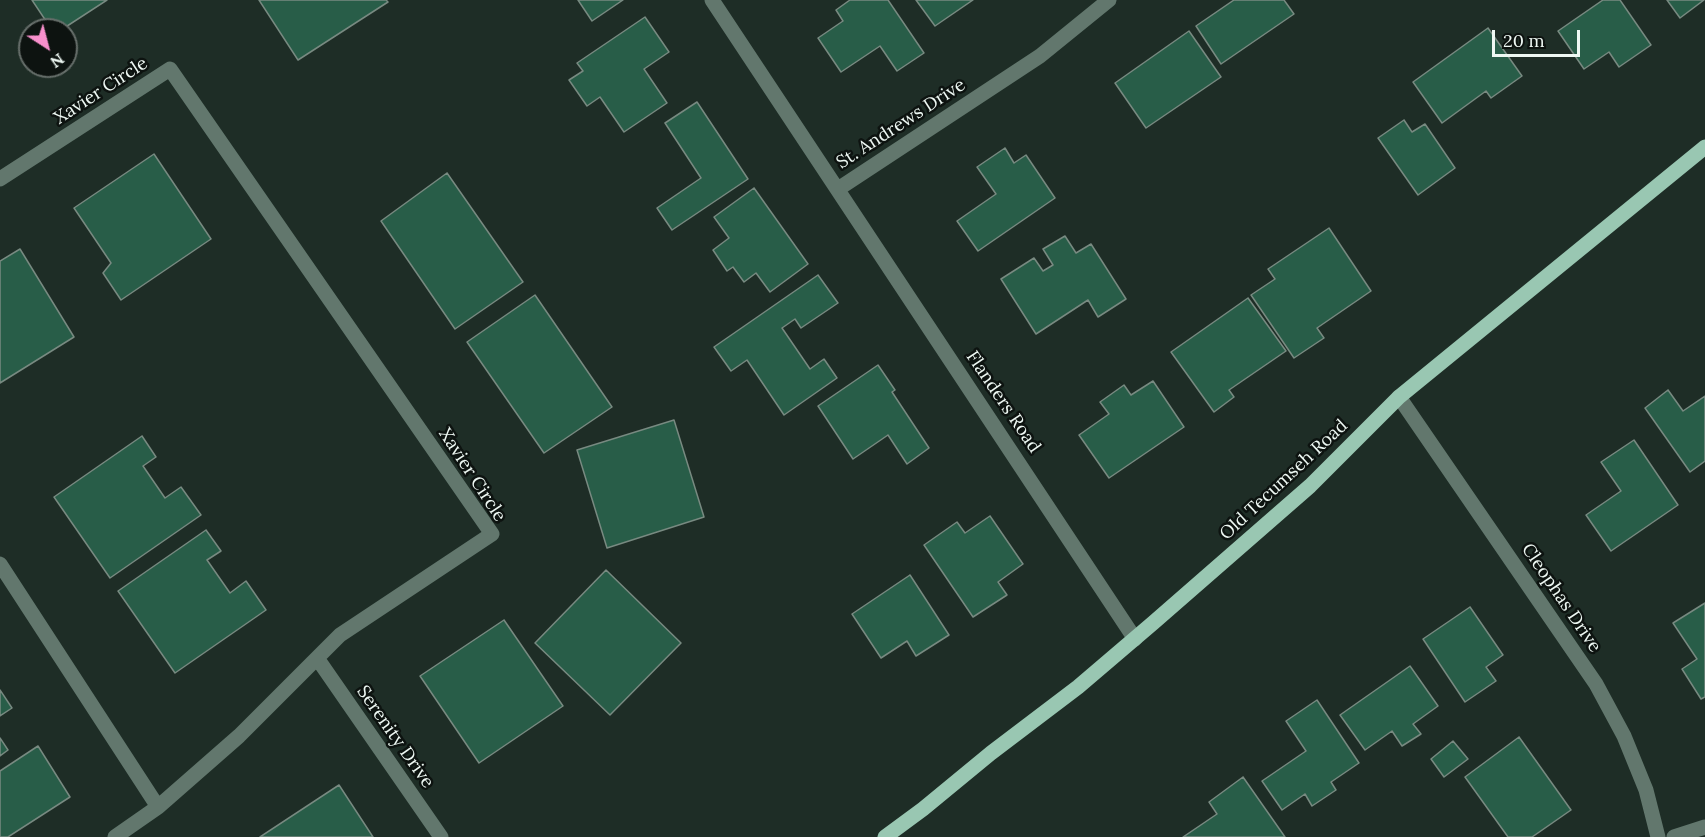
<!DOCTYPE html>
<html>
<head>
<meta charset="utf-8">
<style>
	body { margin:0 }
	#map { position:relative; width:1705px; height:837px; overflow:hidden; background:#1e2d26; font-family:Lora,serif }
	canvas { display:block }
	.north { position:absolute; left:18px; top:18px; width:60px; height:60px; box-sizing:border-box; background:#0d1310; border:2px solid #676f6b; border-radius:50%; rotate:144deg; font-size:16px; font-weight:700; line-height:24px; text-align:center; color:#eef8f3 }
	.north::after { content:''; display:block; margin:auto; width:21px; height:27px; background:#f890cc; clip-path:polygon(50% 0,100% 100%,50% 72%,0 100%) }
	.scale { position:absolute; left:1492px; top:30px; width:88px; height:27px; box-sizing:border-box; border:3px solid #eef8f3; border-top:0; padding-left:8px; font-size:18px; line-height:21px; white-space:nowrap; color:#eef8f3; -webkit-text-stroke:4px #0d1310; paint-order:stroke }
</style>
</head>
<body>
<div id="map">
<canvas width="1705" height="837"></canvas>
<div class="north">N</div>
<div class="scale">20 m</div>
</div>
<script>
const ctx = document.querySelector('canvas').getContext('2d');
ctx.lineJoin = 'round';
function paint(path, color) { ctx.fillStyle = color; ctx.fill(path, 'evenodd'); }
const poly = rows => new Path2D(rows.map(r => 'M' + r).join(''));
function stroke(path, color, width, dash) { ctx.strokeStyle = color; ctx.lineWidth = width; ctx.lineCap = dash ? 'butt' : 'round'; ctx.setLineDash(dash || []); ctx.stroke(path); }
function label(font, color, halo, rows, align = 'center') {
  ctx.font = font + ' Lora,serif'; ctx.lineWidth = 5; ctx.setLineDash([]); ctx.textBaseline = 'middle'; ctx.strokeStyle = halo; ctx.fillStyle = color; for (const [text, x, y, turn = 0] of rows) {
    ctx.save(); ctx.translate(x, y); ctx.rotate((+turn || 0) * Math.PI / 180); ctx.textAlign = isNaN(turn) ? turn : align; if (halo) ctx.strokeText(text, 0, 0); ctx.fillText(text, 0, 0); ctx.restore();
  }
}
const building = poly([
	[32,0,107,0,61,30,52,30,32,0],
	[259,0,386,0,388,2,298,60,259,0],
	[578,0,623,0,592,21,578,0],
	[850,0,888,0,924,53,897,71,880,46,841,72,818,38,843,21,836,10,850,0],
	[916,0,973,0,935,26,916,0],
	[1234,0,1284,0,1294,14,1221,64,1196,26,1234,0],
	[1603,0,1620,0,1651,45,1619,67,1609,52,1584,69,1558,31,1603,0],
	[1667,0,1704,0,1680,18,1667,0],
	[645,17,669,52,644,69,667,103,624,132,600,97,587,106,569,80,583,71,577,63,645,17],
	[1488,28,1522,76,1491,98,1486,91,1442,123,1413,82,1488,28],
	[1189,31,1221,77,1146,128,1115,83,1189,31],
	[697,102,748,179,672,230,657,208,701,178,665,123,697,102],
	[1404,120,1412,132,1425,124,1455,168,1418,195,1378,138,1404,120],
	[1005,148,1014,163,1026,155,1055,198,978,251,957,221,996,194,977,167,1005,148],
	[154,154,211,239,121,300,103,273,111,263,74,208,154,154],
	[447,173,523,282,455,329,381,221,447,173],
	[754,188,808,264,770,292,756,273,744,282,733,267,727,271,713,250,729,238,714,217,754,188],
	[1329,228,1371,291,1317,328,1324,338,1294,358,1251,295,1275,279,1268,269,1329,228],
	[1065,236,1076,253,1091,244,1126,299,1098,317,1088,300,1036,334,1001,279,1034,258,1043,271,1053,265,1043,249,1065,236],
	[20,249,74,337,0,383,0,261,20,249],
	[818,275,838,303,801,328,795,319,782,328,810,369,824,359,837,378,784,415,747,360,731,371,714,347,818,275],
	[535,295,612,407,544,453,467,342,535,295],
	[1248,298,1286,351,1229,390,1234,397,1214,412,1171,352,1248,298],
	[878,365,895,390,892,392,929,448,907,464,888,435,853,459,818,406,878,365],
	[1153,381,1184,427,1109,478,1079,435,1109,414,1100,402,1124,385,1131,395,1153,381],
	[1668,390,1683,411,1705,396,1705,461,1690,472,1645,408,1668,390],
	[674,420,704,517,607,548,577,450,674,420],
	[142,436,156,457,143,466,165,498,181,487,201,515,110,578,54,497,142,436],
	[1634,440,1678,505,1611,551,1586,515,1621,491,1601,462,1634,440],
	[990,516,1023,564,998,582,1007,595,973,617,924,545,957,522,965,533,990,516],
	[206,530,221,551,207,560,230,593,246,581,266,610,175,673,118,591,206,530],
	[606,570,681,643,610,715,535,643,606,570],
	[910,575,949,635,916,656,907,641,881,658,852,614,910,575],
	[1705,603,1705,697,1701,699,1682,669,1697,659,1673,623,1705,603],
	[1470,607,1503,655,1486,667,1496,681,1465,702,1423,639,1470,607],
	[504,620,563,706,479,763,420,676,504,620],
	[1410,666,1438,706,1413,724,1421,734,1402,746,1392,731,1365,750,1340,715,1410,666],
	[0,690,12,708,0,716,0,690],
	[1317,700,1359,763,1331,782,1336,790,1312,806,1305,794,1282,810,1262,781,1306,751,1286,721,1317,700],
	[1519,737,1571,810,1532,837,1508,837,1465,777,1519,737],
	[0,738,8,750,0,756,0,738],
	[1453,741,1468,759,1444,777,1431,759,1453,741],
	[38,746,70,797,8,837,0,837,0,771,38,746],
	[1243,777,1285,837,1183,837,1217,814,1209,802,1243,777],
	[339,785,373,837,260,837,339,785]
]);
paint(building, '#285d48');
stroke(building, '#788a81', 1.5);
stroke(poly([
	[712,0,1135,639],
	[0,179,170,69,492,534,340,635,239,736,158,807,115,837],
	[838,189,1040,56,1109,0],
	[1399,397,1596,684,1624,736,1646,790,1658,837],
	[0,564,158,807],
	[317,658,441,837],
	[1674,837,1705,827]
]), '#62776d', 15);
stroke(poly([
	[885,837,923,809,991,753,1078,687,1153,623,1310,486,1399,397,1705,147]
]), '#99c7b2', 15);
label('18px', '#eef8f3', '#0d1310', [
	["Xavier Circle",101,91,-33],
	["St. Andrews Drive",901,124,-33],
	["Flanders Road",1003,402,56],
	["Xavier Circle",472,475,57],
	["Old Tecumseh Road",1284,480,-43],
	["Cleophas Drive",1561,598,56],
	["Serenity Drive",395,737,55]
]);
</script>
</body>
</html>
